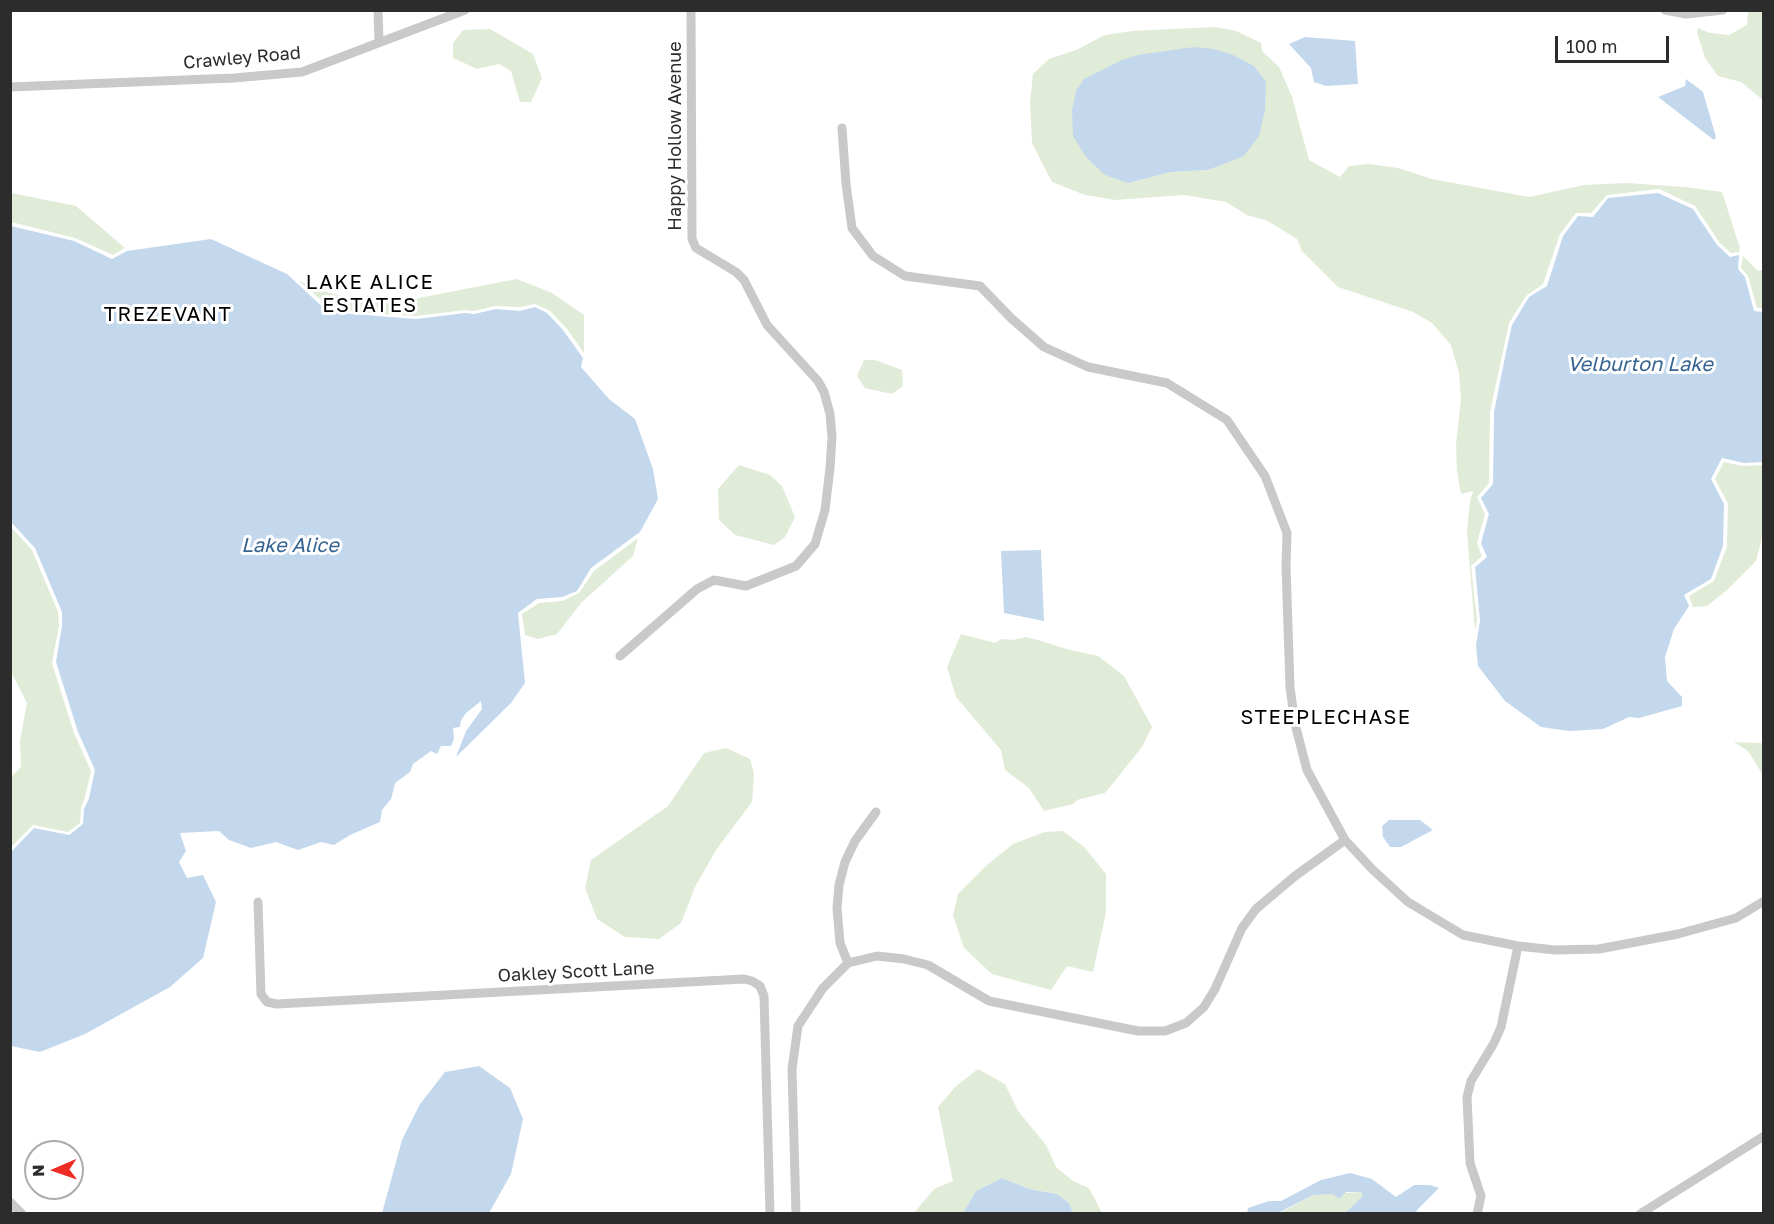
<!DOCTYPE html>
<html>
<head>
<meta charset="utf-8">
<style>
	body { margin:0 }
	#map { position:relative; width:1774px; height:1224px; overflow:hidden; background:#fff; font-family:"Golos Text",sans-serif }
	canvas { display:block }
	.frame { position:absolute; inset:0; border:12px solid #2c2c2c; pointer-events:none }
	.north { position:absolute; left:24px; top:1140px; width:60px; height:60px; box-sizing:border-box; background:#fff; border:2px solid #ababab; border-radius:50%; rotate:268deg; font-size:16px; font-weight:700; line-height:24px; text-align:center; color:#2c2c2c }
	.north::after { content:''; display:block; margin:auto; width:21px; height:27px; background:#ef2c23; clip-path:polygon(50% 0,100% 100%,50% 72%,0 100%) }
	.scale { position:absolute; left:1555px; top:36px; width:114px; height:27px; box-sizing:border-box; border:3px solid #2c2c2c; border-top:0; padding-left:8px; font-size:18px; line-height:21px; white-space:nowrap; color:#2c2c2c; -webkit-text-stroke:4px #fff; paint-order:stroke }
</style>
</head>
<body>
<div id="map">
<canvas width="1774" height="1224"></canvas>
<div class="frame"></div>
<div class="north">N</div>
<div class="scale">100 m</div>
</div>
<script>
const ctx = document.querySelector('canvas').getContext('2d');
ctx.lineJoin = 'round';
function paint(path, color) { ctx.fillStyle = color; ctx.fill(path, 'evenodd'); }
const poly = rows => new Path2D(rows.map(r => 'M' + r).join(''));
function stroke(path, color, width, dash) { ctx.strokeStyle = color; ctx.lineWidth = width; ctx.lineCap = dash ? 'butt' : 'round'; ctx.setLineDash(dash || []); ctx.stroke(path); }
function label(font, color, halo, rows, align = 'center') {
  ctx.font = font + ' "Golos Text",sans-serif'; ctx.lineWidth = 6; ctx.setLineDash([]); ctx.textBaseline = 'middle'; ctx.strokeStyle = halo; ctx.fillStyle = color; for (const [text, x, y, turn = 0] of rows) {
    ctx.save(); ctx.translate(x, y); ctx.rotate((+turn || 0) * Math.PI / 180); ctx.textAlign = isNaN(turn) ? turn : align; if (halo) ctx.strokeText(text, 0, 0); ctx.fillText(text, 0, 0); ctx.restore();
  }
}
paint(poly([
	[1748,11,1763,11,1763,100,1741,82,1718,76,1705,58,1697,32,1698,28,1710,33,1729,35,1747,25],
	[1215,27,1236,31,1261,43,1262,51,1279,67,1292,97,1309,160,1340,177,1349,166,1368,164,1398,168,1432,179,1529,197,1584,185,1627,183,1685,187,1722,192,1740,248,1739,252,1731,253,1720,243,1695,206,1659,189,1607,195,1591,213,1576,213,1560,234,1543,284,1526,296,1509,323,1490,412,1489,483,1477,497,1485,514,1477,543,1482,556,1471,566,1477,620,1475,631,1467,532,1470,501,1473,491,1461,494,1457,471,1456,445,1461,399,1459,373,1451,345,1432,323,1413,312,1338,287,1302,251,1297,239,1268,221,1247,215,1226,202,1184,195,1115,200,1085,195,1052,182,1032,143,1030,102,1033,74,1049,59,1076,50,1105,35,1132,31],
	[1193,47,1208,170,1171,172,1128,183,1172,51],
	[490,29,533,54,542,78,531,102,520,102,511,71,499,64,477,69,453,58,453,43,463,30],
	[11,193,76,206,125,248,113,255,75,238,11,222],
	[1743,256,1758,271,1763,270,1763,308,1757,308,1748,276,1741,268],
	[517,279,552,293,584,315,584,353,567,329,550,311,535,304,520,307,495,306,474,311,465,310,416,316,378,314,330,308,298,280,316,289,362,302,408,300],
	[864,360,875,360,902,370,903,386,892,394,865,388,857,376],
	[1724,462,1742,466,1763,465,1763,534,1756,561,1727,590,1707,606,1693,607,1689,596,1714,581,1727,546,1728,504,1715,479],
	[739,465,770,475,782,486,795,517,785,537,774,545,735,535,719,520,718,489],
	[10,526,32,550,58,612,59,626,52,663,74,733,91,771,85,797,81,808,80,823,68,832,33,825,11,847,11,777,21,767,20,741,27,703,11,672],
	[638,538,633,556,582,602,557,634,538,639,525,635,522,614,539,603,562,601,579,593,594,571],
	[961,634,995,643,1001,639,1013,640,1026,637,1038,640,1070,650,1098,656,1124,676,1152,727,1142,747,1105,793,1077,800,1073,804,1044,811,1029,788,1005,770,1001,750,956,697,947,667],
	[1734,742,1761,743,1763,745,1763,775,1748,751],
	[726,748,750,759,754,774,752,802,716,850,695,887,681,923,659,939,625,937,597,919,585,888,591,860,668,806,704,753],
	[1063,831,1084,847,1106,874,1106,912,1093,972,1067,966,1051,990,992,974,964,948,953,915,958,894,987,865,1013,844,1045,832],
	[978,1069,1005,1084,1018,1111,1046,1145,1056,1167,1073,1181,1089,1188,1102,1213,1073,1213,1069,1203,1057,1194,1029,1189,1002,1178,976,1191,963,1213,913,1214,934,1189,953,1181,938,1107,956,1086],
	[1361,1192,1363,1196,1345,1213,1278,1214,1313,1195]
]), '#e0ebd8');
paint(poly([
	[1305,37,1355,41,1358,84,1326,86,1314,82,1311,68,1289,44],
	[1193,47,1214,49,1233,55,1254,66,1266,82,1265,110,1259,136,1244,156,1208,170,1171,172,1128,183,1105,175,1086,157,1073,136,1072,110,1076,91,1084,79,1122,60,1138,55],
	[1686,79,1703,92,1716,137,1714,140,1658,97,1685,86],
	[1658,193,1693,209,1717,245,1730,257,1739,255,1738,269,1745,277,1754,311,1763,312,1763,462,1744,463,1722,458,1711,479,1724,504,1723,546,1711,579,1684,595,1689,606,1674,629,1665,657,1667,681,1682,697,1682,706,1639,718,1629,717,1603,729,1569,731,1541,727,1505,701,1478,666,1476,645,1480,621,1475,567,1487,557,1481,543,1489,514,1481,498,1493,484,1494,412,1506,352,1512,325,1529,297,1547,286,1563,236,1578,216,1593,217,1608,198],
	[11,226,74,241,112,259,127,251,211,239,287,274,328,312,416,319,465,313,474,314,496,309,520,311,535,307,547,313,563,330,583,358,581,367,609,399,635,419,653,469,658,499,640,532,591,568,577,591,562,597,537,599,518,613,525,683,511,703,456,757,466,731,482,709,481,701,466,713,461,720,460,727,453,728,454,739,451,746,441,746,437,754,431,751,413,764,410,772,395,783,391,799,382,810,380,822,350,835,334,845,321,842,298,850,276,842,251,848,229,840,219,831,180,833,186,851,179,862,187,878,203,875,216,902,203,958,170,987,85,1034,40,1052,11,1046,11,852,34,828,69,835,83,824,84,809,89,798,95,770,78,732,56,662,62,626,62,612,35,548,11,522],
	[1041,550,1044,621,1004,613,1001,551],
	[1389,820,1420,820,1433,830,1401,847,1390,847,1383,837,1382,826],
	[479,1066,510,1088,523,1119,511,1174,489,1213,382,1213,402,1140,420,1104,445,1072],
	[1350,1173,1372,1179,1396,1197,1414,1185,1430,1185,1439,1188,1417,1210,1416,1213,1345,1213,1363,1196,1361,1192,1346,1192,1339,1199,1333,1194,1313,1195,1278,1213,1247,1213,1248,1208,1269,1201,1281,1201,1321,1180],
	[1002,1178,1029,1189,1057,1194,1069,1203,1073,1213,963,1213,976,1191]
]), '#c3d8ed');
stroke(poly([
	[378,10,379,43],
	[1665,10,1686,14,1723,10],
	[10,87,234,78,302,72,465,10],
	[842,128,846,184,852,228,873,256,905,276,980,286,1012,319,1044,347,1088,367,1167,383,1227,420,1265,476,1287,533,1286,566,1290,687,1295,724,1307,770,1345,840,1373,870,1408,902,1463,935,1518,946,1555,950,1599,949,1678,934,1736,918,1764,901],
	[620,656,697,589,714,580,746,586,796,566,815,544,825,510,830,468,832,437,830,414,824,392,818,381,767,325,744,280,736,272,696,248,692,239,691,10],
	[258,902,261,994,267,1002,277,1004,744,979,752,981,760,986,764,996,770,1214],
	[848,963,840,943,837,908,839,885,845,862,855,841,876,812],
	[10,1202,22,1214],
	[796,1214,792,1069,798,1026,823,988,848,963,877,956,904,959,928,965,989,1001,1138,1031,1165,1031,1186,1023,1204,1007,1215,989,1242,928,1256,909,1295,876,1345,840],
	[1477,1214,1481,1196,1470,1163,1467,1097,1471,1081,1494,1043,1501,1027,1518,946],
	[1640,1214,1764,1136]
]), '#c9c9c9', 9);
label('18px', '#2c2c2c', '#fff', [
	["Crawley Road",242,58,-5],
	["Happy Hollow Avenue",675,136,-90],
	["Oakley Scott Lane",576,972,-3]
]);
ctx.letterSpacing = '1.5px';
label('20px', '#000', '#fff', [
	["LAKE ALICE",370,283],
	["ESTATES",370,306],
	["TREZEVANT",168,315],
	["STEEPLECHASE",1326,718]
]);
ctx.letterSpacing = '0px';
label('italic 20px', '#366492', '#fff', [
	["Velburton Lake",1640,365],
	["Lake Alice",290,546]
]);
</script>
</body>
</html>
